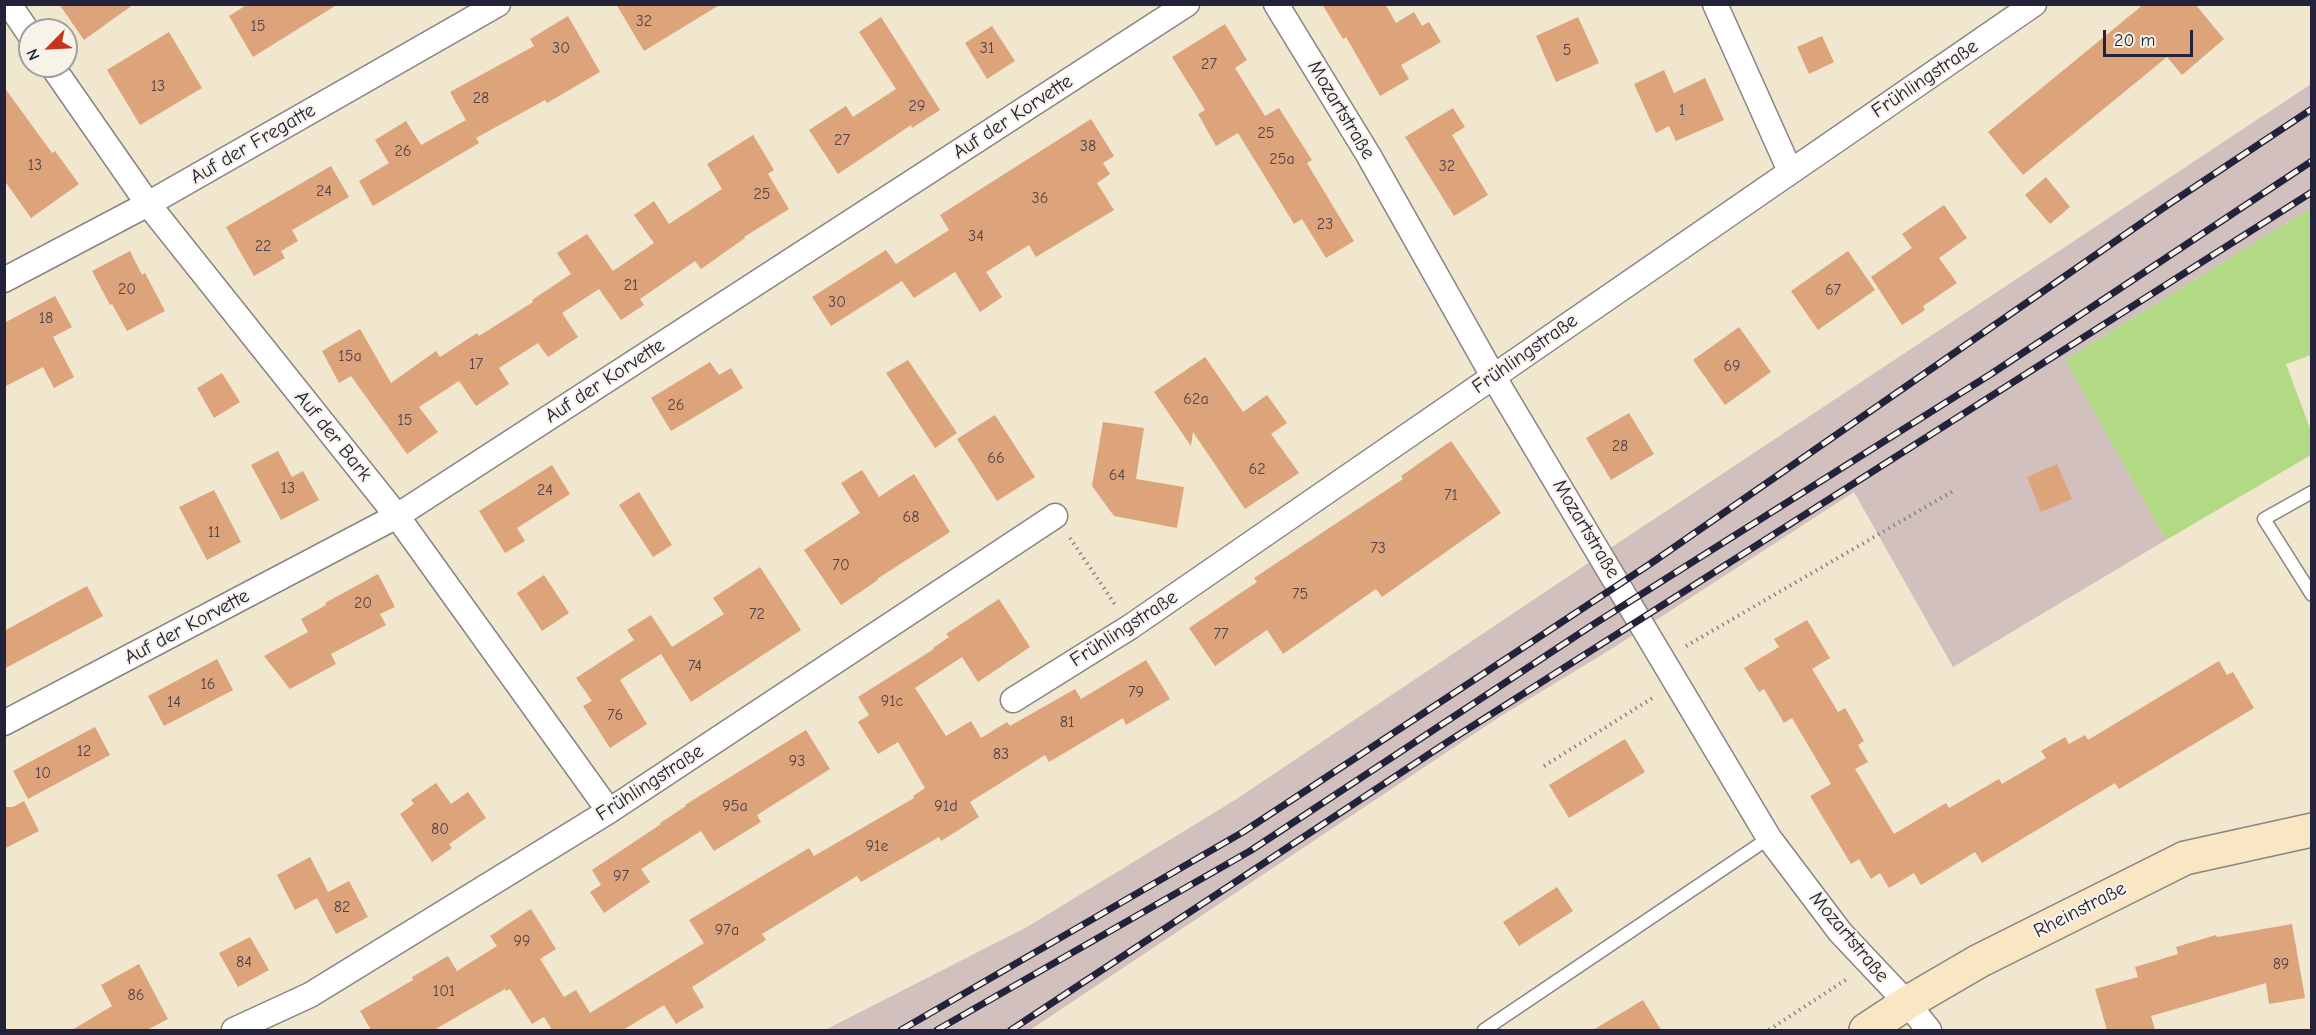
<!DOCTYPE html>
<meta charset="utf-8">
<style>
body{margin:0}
#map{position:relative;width:2316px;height:1035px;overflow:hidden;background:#f0e7ce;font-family:"Comic Neue",sans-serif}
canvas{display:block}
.frame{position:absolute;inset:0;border:6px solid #22223b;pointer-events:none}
.north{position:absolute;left:18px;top:18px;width:60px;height:60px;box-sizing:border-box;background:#f7f3e8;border:2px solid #a29fa3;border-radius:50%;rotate:246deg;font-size:16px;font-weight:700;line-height:24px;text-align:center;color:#22223b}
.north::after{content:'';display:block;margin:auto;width:21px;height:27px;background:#c8321e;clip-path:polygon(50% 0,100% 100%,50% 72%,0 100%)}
.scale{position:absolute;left:2103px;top:30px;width:90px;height:27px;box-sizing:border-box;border:3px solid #22223b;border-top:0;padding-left:8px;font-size:18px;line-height:21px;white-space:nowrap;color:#22223b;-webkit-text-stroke:4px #f7f3e8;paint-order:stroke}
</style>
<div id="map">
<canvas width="2316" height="1035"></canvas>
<div class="frame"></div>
<div class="north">N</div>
<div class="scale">20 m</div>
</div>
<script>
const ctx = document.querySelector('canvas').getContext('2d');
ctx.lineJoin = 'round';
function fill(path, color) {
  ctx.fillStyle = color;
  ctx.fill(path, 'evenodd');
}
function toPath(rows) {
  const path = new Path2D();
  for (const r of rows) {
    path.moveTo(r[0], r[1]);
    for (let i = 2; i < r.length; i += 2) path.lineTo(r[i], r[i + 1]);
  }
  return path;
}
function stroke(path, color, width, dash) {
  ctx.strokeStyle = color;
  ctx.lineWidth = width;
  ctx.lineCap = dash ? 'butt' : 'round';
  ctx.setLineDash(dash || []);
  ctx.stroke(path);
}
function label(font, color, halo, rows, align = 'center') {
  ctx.font = font + ' "Comic Neue",sans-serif';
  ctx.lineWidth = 4.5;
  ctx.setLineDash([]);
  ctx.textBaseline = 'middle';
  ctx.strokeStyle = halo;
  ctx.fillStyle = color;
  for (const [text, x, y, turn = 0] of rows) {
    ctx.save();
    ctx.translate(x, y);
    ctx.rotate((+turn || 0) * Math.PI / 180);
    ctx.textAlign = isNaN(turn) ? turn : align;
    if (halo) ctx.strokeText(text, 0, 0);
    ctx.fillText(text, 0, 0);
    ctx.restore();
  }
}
fill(toPath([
 [2311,84,2311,208,2065,360,2166,540,1953,667,1854,492,1613,648,1501,716,1030,1030,825,1030,1027,927,1235,800,1627,537]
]), '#d1c0bd');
fill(toPath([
 [2311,208,2311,355,2286,364,2311,431,2311,455,2166,540,2065,360]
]), '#b2d983');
fill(toPath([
 [59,4,134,4,84,40],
 [248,4,338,4,253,57,229,16],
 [616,4,721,4,644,51],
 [1322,4,1385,4,1396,23,1414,12,1422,26,1429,22,1441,42,1401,65,1409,79,1380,96,1346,37,1343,39],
 [2144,4,2195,4,2224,39,2182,75,2167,57,2023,175,1988,132],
 [568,16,600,72,547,103,545,100,476,138,450,92,534,46,530,39],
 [881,17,940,110,912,128,911,125,838,174,809,130,846,106,853,117,896,89,859,32],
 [1578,17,1599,63,1556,82,1536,36],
 [1225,24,1247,60,1235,68,1265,116,1279,108,1312,160,1307,163,1354,241,1326,258,1302,219,1294,224,1238,133,1216,146,1198,114,1205,110,1172,57],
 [992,26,1015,61,987,79,965,43],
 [169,32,202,88,140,125,107,70],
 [1822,36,1834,62,1809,74,1797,47],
 [1664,70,1674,93,1705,78,1724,120,1676,141,1669,126,1656,133,1634,84],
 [4,87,52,153,55,151,79,184,31,218,4,180],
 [1453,108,1465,127,1452,135,1488,195,1454,216,1405,137],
 [1091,119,1114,156,1103,163,1110,174,1097,183,1114,210,1036,257,1029,245,986,272,1002,297,980,312,955,272,914,298,902,281,831,326,812,297,886,250,896,264,949,230,940,215],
 [466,120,479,143,373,206,359,181,389,163,375,140,406,121,421,145],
 [753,135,774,170,768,174,789,209,744,237,745,238,701,269,695,261,640,299,644,305,621,320,599,289,562,313,578,337,548,357,538,343,499,368,509,384,476,406,459,381,419,407,438,432,407,454,351,376,339,383,322,351,360,329,391,383,436,351,440,357,477,333,479,336,533,302,532,300,571,274,557,253,587,234,613,271,654,243,634,215,654,201,669,224,722,189,707,164],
 [331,166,349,197,292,230,298,241,281,251,285,258,254,276,226,227],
 [2046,177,2070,207,2050,224,2025,195],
 [1944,205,1967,238,1939,258,1957,283,1923,306,1925,310,1902,325,1871,277,1912,248,1902,234],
 [130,251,142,275,145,273,165,311,127,331,112,304,110,305,92,271],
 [1848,251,1875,290,1818,330,1791,291],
 [55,296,72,327,53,337,74,377,54,388,43,367,4,387,4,323],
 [1739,327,1771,372,1725,405,1693,360],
 [1205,357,1243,412,1267,395,1287,423,1271,434,1299,473,1245,509,1193,432,1191,446,1154,392],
 [908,360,957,433,935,448,886,373],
 [710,362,719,375,731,368,743,388,671,431,651,398],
 [222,373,240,402,214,418,197,388],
 [1629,413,1654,454,1611,480,1586,438],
 [995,415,1035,477,997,501,957,439],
 [1103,422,1144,428,1136,479,1184,487,1177,528,1114,516,1092,486],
 [1451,441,1501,513,1382,597,1376,589,1283,654,1267,630,1215,666,1189,628,1257,582,1254,578,1403,479,1401,476],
 [278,451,292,477,303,471,319,500,281,520,251,465],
 [2057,464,2072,499,2041,512,2027,477],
 [552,465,570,494,517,528,525,541,505,553,479,511],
 [862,470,879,497,914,474,950,532,877,579,878,580,841,605,804,550,860,513,841,483],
 [214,490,241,542,207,560,179,507],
 [639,492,672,545,653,557,619,505],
 [760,567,801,630,691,702,661,654,724,614,713,598],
 [378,574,395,607,380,614,386,625,331,654,336,664,290,689,264,656,308,632,301,619,326,605,325,603],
 [544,575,569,613,542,631,517,593],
 [87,586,103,616,4,669,4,631],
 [999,599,1030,647,978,682,962,657,915,688,946,736,971,721,981,738,1007,722,1010,726,1075,689,1081,699,1146,660,1170,699,1126,725,1123,718,1049,762,1045,755,970,802,979,817,941,841,939,837,861,882,857,876,762,934,766,940,692,987,704,1007,676,1024,664,1005,623,1030,552,1030,544,1017,532,1024,510,989,506,991,505,989,434,1030,371,1030,360,1011,413,980,412,977,448,956,457,971,497,946,490,936,531,909,556,949,540,959,564,997,576,990,590,1013,704,943,689,920,809,848,814,856,914,798,913,796,925,788,898,742,878,754,858,722,869,715,858,697,934,649,933,648,949,637,946,634],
 [651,615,672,647,620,680,647,724,610,748,583,706,592,701,576,678,634,640,627,630],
 [1807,620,1830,658,1812,669,1838,712,1845,708,1864,741,1858,745,1868,762,1855,769,1894,834,1946,803,1949,808,1999,779,2002,784,2046,758,2041,751,2065,737,2069,744,2085,735,2088,740,2219,661,2227,675,2233,672,2254,708,2119,789,2115,783,1982,863,1975,852,1921,885,1914,873,1889,888,1880,873,1871,879,1859,859,1851,864,1810,796,1831,784,1792,718,1784,723,1764,689,1759,692,1744,668,1779,647,1774,639],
 [217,659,233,690,164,726,148,696],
 [95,727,110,755,28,799,13,771],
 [806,730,830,769,757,815,761,822,714,851,701,831,641,869,650,882,604,913,590,892,601,885,592,870,661,824,660,823,686,806,685,805],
 [1625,739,1645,772,1569,818,1549,785],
 [436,783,451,804,468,792,486,818,449,844,452,848,432,862,400,814,414,804,411,800],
 [24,801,39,831,4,849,4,807,13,807],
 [310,857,328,892,295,910,277,875],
 [349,881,368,917,336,934,317,898],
 [1557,887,1573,911,1519,946,1503,922],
 [2292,924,2305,998,2269,1004,2266,983,2151,1016,2155,1030,2107,1030,2095,989,2138,977,2135,967,2178,954,2176,947,2216,935,2217,937],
 [250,937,269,970,238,987,219,953],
 [139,964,168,1019,147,1030,72,1030,112,1006,101,985],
 [1643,1000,1661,1030,1593,1030]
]), '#dda37b');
const service = toPath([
 [2312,492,2264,519,2312,595],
 [1484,1030,1769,838]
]);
const minor = toPath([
 [9,4,30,35],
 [1276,4,1369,156,1493,376,1769,838,1840,932,1907,1003,1929,1030],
 [1715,4,1790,171],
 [52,66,148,204,397,516,609,811],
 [4,280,148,204,498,4],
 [1013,700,1130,627,2034,4],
 [4,723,397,516,1187,4],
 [234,1030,310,995,609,811,1055,516]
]);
const secondary = toPath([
 [1866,1030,1907,1003,1979,961,2185,858,2312,830]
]);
stroke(service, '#898484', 15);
stroke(minor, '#898484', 27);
stroke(secondary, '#898484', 36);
stroke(toPath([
 [1070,538,1116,606],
 [1686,646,1955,490],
 [1544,766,1654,697],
 [1769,1030,1847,979]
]), '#898484', 4, [1.5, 4.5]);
stroke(service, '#fff', 12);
stroke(minor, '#fff', 24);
stroke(secondary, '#f9e7c3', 33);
const rail = toPath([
 [901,1030,1243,832,1650,564,2169,204,2312,109],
 [937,1030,1250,851,1594,624,1991,374,2312,161],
 [1011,1030,1449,741,2312,192]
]);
stroke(rail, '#22223b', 7);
stroke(rail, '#f7f3e8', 4.5, [14]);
label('16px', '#51424b', null, [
 ["32",644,21],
 ["15",258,26],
 ["30",561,48],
 ["31",987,48],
 ["5",1567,50],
 ["27",1209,64],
 ["13",158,86],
 ["28",481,98],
 ["29",917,106],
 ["1",1682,110],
 ["25",1266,133],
 ["27",842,140],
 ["38",1088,146],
 ["26",403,151],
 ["25a",1282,159],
 ["13",35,165],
 ["32",1447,166],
 ["24",324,191],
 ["25",762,194],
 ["36",1040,198],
 ["23",1325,224],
 ["34",976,236],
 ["22",263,246],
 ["21",631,285],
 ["20",127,289],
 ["67",1833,290],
 ["30",837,302],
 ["18",46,318],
 ["15a",350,356],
 ["17",476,364],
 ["69",1732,366],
 ["62a",1196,399],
 ["26",676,405],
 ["15",405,420],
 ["28",1620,446],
 ["66",996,458],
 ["62",1257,469],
 ["64",1117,475],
 ["13",288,488],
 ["24",545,490],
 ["71",1451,495],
 ["68",911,517],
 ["11",214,532],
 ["73",1378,548],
 ["70",841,565],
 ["75",1300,594],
 ["20",363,603],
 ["72",757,614],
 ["77",1221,634],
 ["74",695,666],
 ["16",208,684],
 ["79",1136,692],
 ["91c",892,701],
 ["14",174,702],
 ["76",615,715],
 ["81",1067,722],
 ["12",84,751],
 ["83",1001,754],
 ["93",797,761],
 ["10",43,773],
 ["95a",735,806],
 ["91d",946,806],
 ["80",440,829],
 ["91e",877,846],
 ["97",621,876],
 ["82",342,907],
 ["97a",727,930],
 ["99",522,941],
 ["84",244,962],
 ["89",2281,964],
 ["101",444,991],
 ["86",136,995]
]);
label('20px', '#22223b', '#f7f3e8', [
 ["Frühlingstraße",1925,79,-34],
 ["Mozartstraße",1341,110,59],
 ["Auf der Korvette",1013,117,-33],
 ["Auf der Fregatte",253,144,-30],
 ["Frühlingstraße",1525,354,-35],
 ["Auf der Korvette",605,381,-33],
 ["Auf der Bark",333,436,51],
 ["Mozartstraße",1586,529,59],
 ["Auf der Korvette",187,627,-28],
 ["Frühlingstraße",1124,629,-33],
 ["Frühlingstraße",650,783,-33],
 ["Rheinstraße",2080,910,-27],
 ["Mozartstraße",1849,937,50]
]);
</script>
